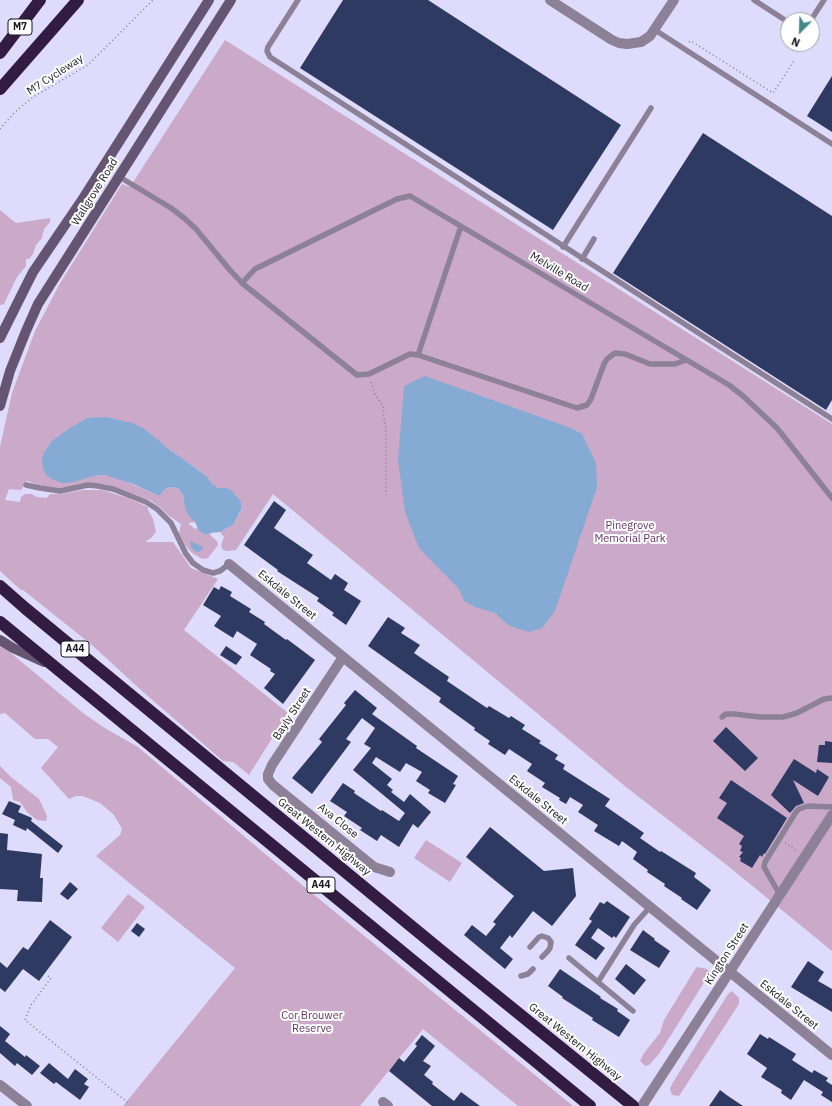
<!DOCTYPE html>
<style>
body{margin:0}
#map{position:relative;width:832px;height:1106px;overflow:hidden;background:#dedbfc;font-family:"IBM Plex Sans",sans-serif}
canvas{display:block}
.north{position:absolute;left:780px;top:12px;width:40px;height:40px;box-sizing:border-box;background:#fff;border:1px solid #a3a2a7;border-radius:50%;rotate:203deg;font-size:11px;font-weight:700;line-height:16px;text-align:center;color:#191723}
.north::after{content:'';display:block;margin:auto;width:14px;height:18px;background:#418986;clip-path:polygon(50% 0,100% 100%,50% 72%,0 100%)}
</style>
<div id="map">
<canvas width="832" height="1106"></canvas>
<div class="north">N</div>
</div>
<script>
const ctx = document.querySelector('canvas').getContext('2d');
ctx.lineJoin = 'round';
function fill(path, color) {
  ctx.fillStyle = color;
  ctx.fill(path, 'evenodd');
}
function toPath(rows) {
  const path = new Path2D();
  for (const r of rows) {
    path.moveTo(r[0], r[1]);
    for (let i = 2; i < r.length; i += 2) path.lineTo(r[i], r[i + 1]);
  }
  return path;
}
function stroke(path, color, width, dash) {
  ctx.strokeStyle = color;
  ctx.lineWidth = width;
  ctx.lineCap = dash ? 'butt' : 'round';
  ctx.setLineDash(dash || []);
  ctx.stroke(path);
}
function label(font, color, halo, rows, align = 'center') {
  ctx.font = font + ' "IBM Plex Sans",sans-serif';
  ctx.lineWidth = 4;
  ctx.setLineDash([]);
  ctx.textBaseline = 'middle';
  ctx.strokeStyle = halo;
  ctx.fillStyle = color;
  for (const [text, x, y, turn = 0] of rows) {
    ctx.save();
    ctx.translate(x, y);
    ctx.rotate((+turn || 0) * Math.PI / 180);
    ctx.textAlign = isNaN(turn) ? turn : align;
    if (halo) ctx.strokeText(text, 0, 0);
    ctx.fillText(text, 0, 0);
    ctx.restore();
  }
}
fill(toPath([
 [225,40,832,424,832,951,728,866,626,787,273,494,236,550,228,551,223,550,221,545,224,537,220,532,233,525,241,511,200,523,195,522,188,523,195,529,197,528,198,526,199,531,202,533,207,535,210,533,211,536,217,541,218,545,208,558,202,559,192,553,185,545,179,533,181,524,168,515,161,508,150,500,105,484,87,483,57,489,45,487,27,481,21,490,9,489,5,500,20,502,21,497,25,494,31,494,37,497,47,498,50,494,61,494,82,490,102,490,128,498,148,507,148,510,153,519,156,532,151,538,145,542,173,542,191,568,218,579,184,630,288,713,249,775,233,762,223,761,142,691,92,645,23,590,21,590,0,571,0,447,12,393,35,331,59,285,122,184,130,187],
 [107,417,135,425,186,461,206,476,185,508,183,495,178,488,171,487,165,489,163,492,157,495,120,479,105,475,93,476],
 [0,210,16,223,50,218,50,222,44,229,42,238,36,245,33,254,29,259,26,259,26,266,17,277,4,304,1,305,0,305],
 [0,644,83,713,103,727,138,747,308,890,573,1106,518,1106,423,1029,360,1106,123,1106,235,968,96,856,120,835,122,829,114,815,100,803,83,796,76,796,69,799,41,768,58,747,48,739,35,739,5,713,0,714],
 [0,766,11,777,39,799,47,816,46,821,37,820,27,812,20,802,13,800,11,787,0,778],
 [426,840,462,863,450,882,414,858],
 [128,894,145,907,118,942,101,928],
 [697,967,707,969,710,973,659,1054,649,1065,645,1066,640,1061,644,1053,660,1033,664,1020,694,971],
 [732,991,739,998,739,1004,679,1096,672,1095,670,1089,672,1084,728,994]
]), '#cba9c8');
fill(toPath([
 [425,376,571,428,582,434,596,463,597,487,555,611,542,628,529,632,516,628,508,625,495,613,475,607,464,601,459,589,419,548,405,512,398,460,404,386],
 [107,417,132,423,143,428,169,449,186,461,206,476,212,484,218,488,227,488,232,491,241,502,241,510,233,525,220,532,210,533,207,535,202,533,199,531,195,522,189,516,185,508,183,495,178,488,171,487,165,489,160,495,157,495,133,484,105,475,93,476,74,482,62,483,52,479,45,474,43,469,42,459,44,453,52,441,70,428,87,418],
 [190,541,201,546,203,548,201,551,196,552,191,547]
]), '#85aad3');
fill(toPath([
 [343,0,428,0,621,125,553,230,300,68],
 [832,76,832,132,807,116],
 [703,133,832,216,832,400,826,410,613,273],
 [274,501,286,510,274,528,313,555,307,563,331,580,335,574,348,583,344,590,361,601,346,625,332,615,334,613,317,601,319,598,277,571,278,570,244,545],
 [221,586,232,592,230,596,251,609,249,612,265,622,264,624,286,640,287,639,315,660,283,704,264,688,275,674,270,671,271,669,250,655,257,644,237,631,233,638,214,626,221,616,203,605,214,587,219,590],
 [388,617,405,628,401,633,420,645,414,653,449,677,447,681,487,708,489,706,509,718,511,716,525,725,522,729,541,741,539,743,558,755,555,759,565,765,563,769,610,799,605,806,644,833,640,838,660,852,661,851,696,873,694,877,711,890,697,910,681,899,682,898,664,886,665,884,647,872,648,870,633,859,637,852,622,841,619,846,594,831,598,825,578,812,583,805,570,797,566,804,559,800,560,798,542,787,545,783,527,771,532,764,509,749,505,755,488,744,490,741,474,730,475,728,439,702,441,698,368,646],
 [226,646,242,657,236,665,220,655],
 [355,690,377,708,372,714,417,746,416,748,458,776,453,784,456,785,445,803,428,793,430,790,416,781,422,772,406,763,400,772,376,757,372,763,392,779,387,785,393,790,391,792,404,802,410,794,431,812,418,828,413,824,399,847,381,835,377,841,360,830,362,828,344,816,347,812,330,801,343,783,355,791,354,793,381,811,382,810,399,821,405,813,353,770,371,748,364,744,375,728,362,718,346,739,351,742,312,794,292,778,322,742,319,739,346,705,344,703],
 [726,727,758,758,745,771,713,741],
 [825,741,832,742,832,763,817,762,819,745,825,745],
 [794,759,816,773,817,769,829,777,818,796,793,780,804,803,796,806,790,813,771,795],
 [731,780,787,818,765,854,764,853,762,857,760,855,752,868,740,861,741,858,739,857,743,852,740,851,742,846,739,844,744,836,717,818,727,803,719,798],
 [9,801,21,806,18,812,32,818,31,821,63,846,58,853,27,828,26,831,13,825,15,820,2,814],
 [490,827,544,871,573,868,576,896,552,926,533,911,512,938,510,935,500,948,513,959,505,969,464,935,472,925,486,936,496,924,493,922,514,896,466,857],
 [0,833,8,834,7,850,42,854,40,878,43,878,42,902,17,901,18,890,0,889],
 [70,882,78,889,68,900,60,894],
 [607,901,630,917,616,938,614,936,612,938,598,928,591,938,605,948,596,960,575,945,592,921,589,919,600,902,604,904],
 [50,920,72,937,39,981,23,969,5,992,0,988,0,962,7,968,23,947,28,950],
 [137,923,145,929,139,937,131,931],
 [643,930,655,939,654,940,670,951,659,968,630,950],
 [808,961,824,972,818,981,832,989,832,1012,791,987],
 [626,964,646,980,634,995,615,979],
 [560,969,601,997,600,998,618,1009,617,1011,630,1020,619,1037,592,1020,593,1018,562,998,563,997,548,986],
 [0,1026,10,1034,5,1041,25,1057,26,1055,40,1066,32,1075,17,1063,15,1066,0,1053],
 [760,1034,768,1039,769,1037,796,1054,792,1060,812,1073,814,1070,828,1078,826,1081,832,1085,832,1102,821,1095,823,1092,804,1080,791,1100,781,1093,782,1090,761,1077,767,1068,747,1054],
 [422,1035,435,1046,423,1061,431,1066,424,1075,433,1082,432,1084,454,1101,461,1092,480,1106,432,1106,389,1071,399,1058,404,1062,417,1046,415,1044],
 [49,1063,68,1079,75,1069,88,1079,84,1084,89,1087,80,1100,56,1082,54,1084,40,1073],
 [720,1090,728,1096,743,1106,709,1106]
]), '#2e3a62');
stroke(toPath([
 [689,42,691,41,773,93,794,61],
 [0,129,15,112,33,97,88,65,153,0],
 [371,382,375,395,383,406,384,419,386,429,386,495],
 [785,843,797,851],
 [48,976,51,978,31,1005,25,1020,127,1102,128,1106]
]), '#7f7c93', 1.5, [1, 3]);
stroke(toPath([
 [298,0,268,47,267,51,270,57,832,419],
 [754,0,788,22],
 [811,20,824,0],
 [655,30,832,144],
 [118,176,171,208,184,218,196,229,229,269,242,283,357,375,369,374,410,354,418,355,577,408,587,405,591,399,604,364,607,359,615,353,625,354,650,364,675,364,686,360],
 [563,247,651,108],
 [582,259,594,239],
 [242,283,255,269,397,199,410,196,729,385,743,396,777,428,832,498],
 [418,355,461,226],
 [26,485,40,488,60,491,88,485,98,486,113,489,146,502,157,509,171,523,186,554,193,563,203,570,213,573,220,571,229,564],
 [722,717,726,714,734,714,760,717,783,717,797,713,824,699,832,698],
 [780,895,764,867,765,862,796,812,799,809,808,806,832,807],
 [530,947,539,937,542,936,548,938,551,942,550,948,548,951,542,957],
 [569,958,633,1011],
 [521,976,528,974,533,969],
 [598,982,634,925,650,907]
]), '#8c8196', 5.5);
stroke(toPath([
 [550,0,612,40,619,43,627,44,641,42,650,36,674,0],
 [229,564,832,1055],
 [343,657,272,765,268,774,268,779,273,785,374,867,390,872],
 [0,1085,27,1106],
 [383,1102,388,1106],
 [642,1106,832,815]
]), '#8c8196', 10);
stroke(toPath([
 [0,338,33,272,84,197,209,0],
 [0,406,10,371,26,331,38,304,231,0],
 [0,640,13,648,44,662]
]), '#655572', 10);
stroke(toPath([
 [0,53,40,0],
 [0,89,78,0],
 [0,586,25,608,439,949,633,1106],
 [0,622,590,1106]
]), '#321c42', 12);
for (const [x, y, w] of [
 [20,27,24],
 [75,649,28],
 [321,885,28]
]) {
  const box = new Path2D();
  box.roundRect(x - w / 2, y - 8, w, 16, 3);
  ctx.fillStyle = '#fff';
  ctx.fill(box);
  stroke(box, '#191723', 1);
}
label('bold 10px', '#191723', null, [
 ["M7",20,27],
 ["A44",75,649],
 ["A44",321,885]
]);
label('11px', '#191723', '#fff', [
 ["M7 Cycleway",55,75,-33],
 ["Wallgrove Road",95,192,-58],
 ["Melville Road",559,272,31],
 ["Eskdale Street",287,595,39],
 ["Bayly Street",292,714,-57],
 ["Eskdale Street",538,800,39],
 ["Ava Close",338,821,39],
 ["Great Western Highway",324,837,39],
 ["Kington Street",727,954,-57],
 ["Eskdale Street",789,1005,39],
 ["Great Western Highway",575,1042,39]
]);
label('11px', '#683466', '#fff', [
 ["Pinegrove",630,526],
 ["Memorial Park",630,539],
 ["Cor Brouwer",312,1016],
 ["Reserve",312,1029]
]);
</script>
